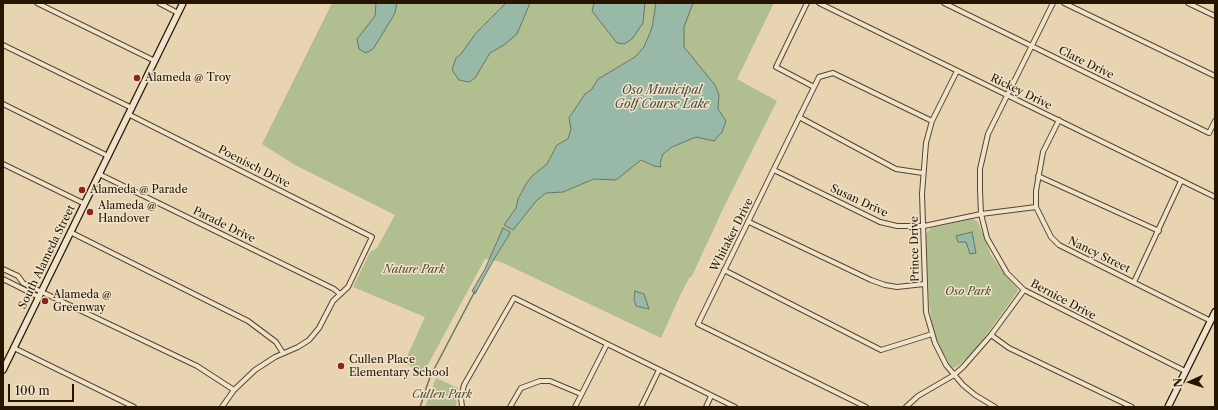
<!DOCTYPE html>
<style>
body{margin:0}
#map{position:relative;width:1218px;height:410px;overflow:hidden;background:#e8d4b1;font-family:"Libre Caslon Text",serif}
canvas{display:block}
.frame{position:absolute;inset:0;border:4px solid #251501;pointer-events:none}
.north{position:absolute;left:1170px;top:362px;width:40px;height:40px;-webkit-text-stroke:3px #f0e3cc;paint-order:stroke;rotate:267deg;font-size:11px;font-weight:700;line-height:16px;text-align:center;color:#251501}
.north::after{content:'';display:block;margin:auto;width:14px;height:18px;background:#251501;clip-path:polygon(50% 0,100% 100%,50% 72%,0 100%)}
.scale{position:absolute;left:8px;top:384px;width:66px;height:18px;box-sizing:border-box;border:2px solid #251501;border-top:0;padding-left:5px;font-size:12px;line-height:14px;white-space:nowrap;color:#251501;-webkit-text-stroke:3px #f0e3cc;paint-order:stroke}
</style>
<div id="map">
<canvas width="1218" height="410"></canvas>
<div class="frame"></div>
<div class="north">N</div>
<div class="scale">100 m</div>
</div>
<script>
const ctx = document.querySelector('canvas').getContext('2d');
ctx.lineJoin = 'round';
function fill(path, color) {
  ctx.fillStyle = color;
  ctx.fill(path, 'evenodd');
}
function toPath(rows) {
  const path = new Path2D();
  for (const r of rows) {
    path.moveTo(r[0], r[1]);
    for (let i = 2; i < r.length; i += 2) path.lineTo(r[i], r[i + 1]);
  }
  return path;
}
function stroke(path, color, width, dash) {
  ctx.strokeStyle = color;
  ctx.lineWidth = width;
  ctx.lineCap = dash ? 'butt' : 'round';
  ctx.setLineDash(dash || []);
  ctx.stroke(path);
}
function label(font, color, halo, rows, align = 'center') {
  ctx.font = font + ' "Libre Caslon Text",serif';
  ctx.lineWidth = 3;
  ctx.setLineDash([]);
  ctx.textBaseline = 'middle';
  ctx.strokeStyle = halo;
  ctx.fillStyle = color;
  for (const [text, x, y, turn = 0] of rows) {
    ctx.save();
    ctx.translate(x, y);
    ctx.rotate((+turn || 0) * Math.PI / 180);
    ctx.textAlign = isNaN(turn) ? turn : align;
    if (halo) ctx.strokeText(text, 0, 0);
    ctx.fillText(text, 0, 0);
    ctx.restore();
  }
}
fill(toPath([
 [332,3,774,3,737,79,777,101,723,209,692,276,689,278,679,298,661,338,501,262,485,259,424,372,404,363,425,317,353,287,370,252,377,248,395,215,295,165,262,144],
 [973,219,978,222,991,255,1006,276,1017,288,1018,291,977,348,958,366,953,368,950,365,940,348,933,330,929,304,926,234,931,228],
 [436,378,458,388,456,407,425,407]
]), '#b1be8f');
const water = toPath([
 [376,3,397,3,395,13,380,38,373,49,366,53,359,49,357,39,375,16,376,3],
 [506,3,530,3,517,34,504,45,490,53,475,78,469,82,459,80,452,70,456,58,461,54,476,33,506,3],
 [594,3,645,3,643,23,632,39,624,44,617,43,592,11,594,3],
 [656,3,693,3,684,27,684,47,715,85,719,95,718,109,726,121,722,132,714,141,696,137,672,147,663,154,660,163,661,167,654,166,641,160,616,180,594,179,563,192,546,193,537,200,513,230,504,225,516,208,518,199,526,184,532,176,547,164,557,145,568,139,571,129,569,118,585,94,592,89,598,79,635,57,644,47,652,28,656,3],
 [503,228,510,232,509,235,494,259,475,294,472,291,485,269,503,228],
 [972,232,976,253,970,254,966,242,958,242,956,236,972,232],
 [635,291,644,294,649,309,636,306,634,299,635,291]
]);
fill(water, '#98b8a8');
stroke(water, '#6a7765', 1);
stroke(toPath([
 [420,407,430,377,475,291]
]), '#6a7765', 1.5);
const street = toPath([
 [37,3,155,61],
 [159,3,178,13],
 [807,3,776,67,814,87],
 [819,3,1215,197],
 [944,3,1209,133,1215,121],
 [1053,3,988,134,980,169,980,190,981,214,987,238,1007,273,1024,290,1185,371],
 [1064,3,1215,76],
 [1188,3,1215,16],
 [3,45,132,108],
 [957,71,932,121,926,143,922,194,926,312,935,343,946,365,963,385,975,395,995,407],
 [3,104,108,156],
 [128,114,372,237,348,287,333,301,319,328,309,340,298,347,275,357,255,370,234,390,222,407],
 [799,117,896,169,923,173],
 [1059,120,1043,152,1036,191,1036,207,1051,237,1059,245,1211,321],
 [3,164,85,204],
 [774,170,880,222,897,226,924,226,981,214,1036,207],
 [99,174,334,289,340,294],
 [1038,176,1159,231],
 [749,222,871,280,885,285,897,287,924,284],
 [70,232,248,321,276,342,283,353],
 [3,269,18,276,23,283,197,366,234,390],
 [724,270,881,350,932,334],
 [3,279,39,297],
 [1134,282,1181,181],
 [991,335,1009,348,1132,407],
 [14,348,134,407],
 [462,407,461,398,464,385,514,298,735,407],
 [510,407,521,388,540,381,550,381,581,394],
 [575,407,607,344],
 [641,407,659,370],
 [706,407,711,396],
 [866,407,698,324,819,77,833,73,932,121],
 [906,407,918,396,954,375,963,367,991,335,1024,290]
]);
const secondary = toPath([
 [3,370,183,3],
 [1168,407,1215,312]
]);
stroke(street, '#56452d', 6);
stroke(secondary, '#251501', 8);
stroke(street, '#f0e3cc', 4);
stroke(secondary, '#f0e3cc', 5.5);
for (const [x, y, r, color] of [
 [137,78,4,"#8f2418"],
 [82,190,4,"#8f2418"],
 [90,212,4,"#8f2418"],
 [45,301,4,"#8f2418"],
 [341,366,4,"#8f2418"]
]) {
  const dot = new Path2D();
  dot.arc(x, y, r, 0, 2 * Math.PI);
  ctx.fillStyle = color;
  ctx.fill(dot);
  stroke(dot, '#f0e3cc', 1.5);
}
label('11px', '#251501', '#f0e3cc', [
 ["Clare Drive",1086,63,26],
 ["Rickey Drive",1021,92,26],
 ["Poenisch Drive",254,167,27],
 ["Susan Drive",859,201,25],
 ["Parade Drive",224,225,26],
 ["Whitaker Drive",732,235,-63],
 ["Prince Drive",915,249,-91],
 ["Nancy Street",1099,255,26],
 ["South Alameda Street",47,257,-64],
 ["Bernice Drive",1063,300,28]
]);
label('11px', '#251501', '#f0e3cc', [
 ["Alameda @ Troy",145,78],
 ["Alameda @ Parade",90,190],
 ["Alameda @",98,206],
 ["Handover",98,219],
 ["Alameda @",53,295],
 ["Greenway",53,308],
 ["Cullen Place",349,360],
 ["Elementary School",349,373]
], 'left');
label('italic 11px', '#4f482c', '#f0e3cc', [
 ["Nature Park",414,270],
 ["Oso Park",968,292],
 ["Cullen Park",442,395]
]);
label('italic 12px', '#4d4e3b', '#f0e3cc', [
 ["Oso Municipal",662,91],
 ["Golf Course Lake",662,105]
]);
</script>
